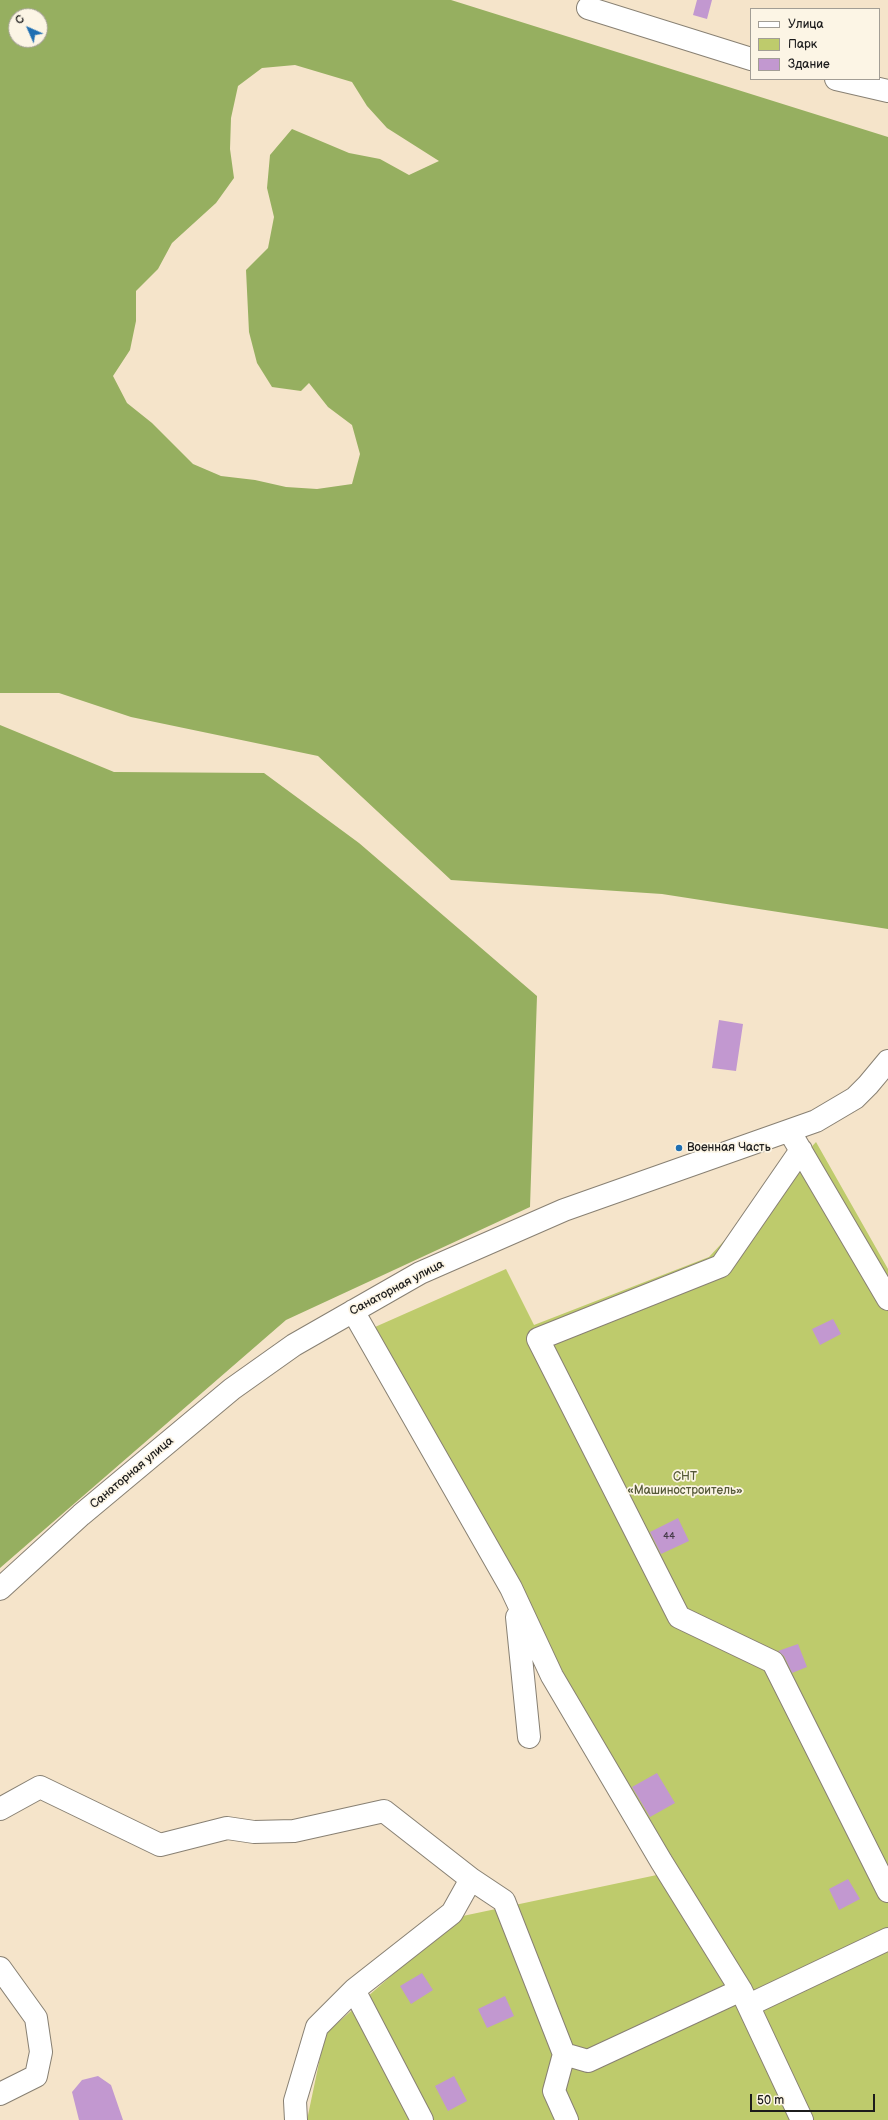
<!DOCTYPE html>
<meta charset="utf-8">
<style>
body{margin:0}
#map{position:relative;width:888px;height:2120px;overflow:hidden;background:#f5e4ca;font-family:"Balsamiq Sans",sans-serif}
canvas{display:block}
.legend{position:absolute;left:750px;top:8px;width:130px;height:72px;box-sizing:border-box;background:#fcf5e5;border:1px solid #a29e95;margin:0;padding:5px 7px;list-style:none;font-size:12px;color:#1c1c1c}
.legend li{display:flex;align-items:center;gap:8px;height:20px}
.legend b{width:20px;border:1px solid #a29e95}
.north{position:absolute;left:8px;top:8px;width:40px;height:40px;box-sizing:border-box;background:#fcf5e5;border:1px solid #a29e95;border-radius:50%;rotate:315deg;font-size:11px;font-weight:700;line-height:16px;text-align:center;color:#1c1c1c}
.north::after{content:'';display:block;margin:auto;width:14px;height:18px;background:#1f6fb2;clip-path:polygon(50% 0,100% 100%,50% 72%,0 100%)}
.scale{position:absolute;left:750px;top:2094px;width:125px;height:18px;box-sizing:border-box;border:2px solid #1c1c1c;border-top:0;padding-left:5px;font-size:12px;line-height:14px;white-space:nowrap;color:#1c1c1c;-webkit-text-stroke:3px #fcf5e5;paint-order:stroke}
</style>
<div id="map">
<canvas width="888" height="2120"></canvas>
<ul class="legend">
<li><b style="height:5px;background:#fff"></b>Улица</li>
<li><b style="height:11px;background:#becb6c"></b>Парк</li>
<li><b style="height:11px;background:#c298d0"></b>Здание</li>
</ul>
<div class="north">С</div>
<div class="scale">50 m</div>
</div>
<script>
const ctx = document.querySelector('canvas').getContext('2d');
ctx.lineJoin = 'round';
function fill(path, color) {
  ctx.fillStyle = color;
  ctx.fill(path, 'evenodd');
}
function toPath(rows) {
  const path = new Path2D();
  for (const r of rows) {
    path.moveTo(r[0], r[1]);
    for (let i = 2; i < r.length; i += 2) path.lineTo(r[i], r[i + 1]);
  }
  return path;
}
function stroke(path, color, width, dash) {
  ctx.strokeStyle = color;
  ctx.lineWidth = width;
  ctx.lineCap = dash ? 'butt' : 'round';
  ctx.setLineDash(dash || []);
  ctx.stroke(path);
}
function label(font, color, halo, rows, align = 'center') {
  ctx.font = font + ' "Balsamiq Sans",sans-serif';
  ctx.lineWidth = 3.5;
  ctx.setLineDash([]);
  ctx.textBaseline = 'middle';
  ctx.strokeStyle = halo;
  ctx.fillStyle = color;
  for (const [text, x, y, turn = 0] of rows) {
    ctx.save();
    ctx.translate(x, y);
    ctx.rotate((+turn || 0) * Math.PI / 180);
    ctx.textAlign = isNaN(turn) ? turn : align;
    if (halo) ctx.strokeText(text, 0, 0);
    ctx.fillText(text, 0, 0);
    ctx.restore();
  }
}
fill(toPath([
 [816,1142,888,1269,888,2120,307,2120,325,2034,458,1917,671,1872,366,1331,506,1269,534,1325,709,1257]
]), '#becb6c');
fill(toPath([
 [0,0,451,0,888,137,888,929,662,894,451,880,318,756,131,717,59,693,0,693],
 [16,16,40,16,40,40,16,40],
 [295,65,352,82,367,106,387,128,439,161,409,175,380,159,349,153,292,129,270,155,267,188,274,217,268,248,246,270,249,332,257,363,272,387,301,391,309,383,328,407,352,425,360,454,352,484,317,489,286,487,255,480,221,476,193,464,152,423,127,403,113,376,130,350,136,321,136,291,158,269,172,243,216,203,234,178,230,149,231,118,238,86,262,68],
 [0,725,114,772,264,773,359,843,537,996,530,1207,286,1320,0,1568]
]), '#96af60');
fill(toPath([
 [697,0,712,0,707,19,693,15],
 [719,1020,743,1024,736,1071,712,1068],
 [833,1319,841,1334,820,1345,812,1329],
 [678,1518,689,1541,661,1554,650,1532],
 [798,1644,807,1667,792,1673,784,1656,778,1651],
 [657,1773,675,1803,650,1817,632,1787],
 [848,1879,860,1899,839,1910,829,1889],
 [422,1973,433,1990,411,2004,400,1986],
 [505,1996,514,2016,487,2028,478,2009],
 [98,2076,111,2085,123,2120,79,2120,72,2092,82,2080],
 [454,2076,467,2101,448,2111,435,2086]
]), '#c298d0');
const minor = toPath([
 [588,8,751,59],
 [836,79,888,91],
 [794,1139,888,1299],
 [801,1150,721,1266,538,1339,679,1617,773,1662,888,1891],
 [353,1311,511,1588,552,1676,661,1861,741,1990,802,2120],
 [0,1589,81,1515,232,1389,294,1345,420,1273,564,1210,816,1121,855,1098,868,1085,888,1061],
 [517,1617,529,1737],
 [0,1809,40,1787,160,1845,227,1828,254,1832,294,1831,384,1811,471,1879,504,1901,564,2054,588,2061,741,1990],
 [0,1968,36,2018,41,2052,36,2076,0,2094],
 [749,2005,888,1939],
 [564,2054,554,2091,567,2120],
 [296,2120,295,2101,317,2027,354,1990],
 [422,2120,354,1990,452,1913,471,1879]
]);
stroke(minor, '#888073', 24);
stroke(minor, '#fff', 22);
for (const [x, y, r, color] of [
 [679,1148,4,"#1f6fb2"]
]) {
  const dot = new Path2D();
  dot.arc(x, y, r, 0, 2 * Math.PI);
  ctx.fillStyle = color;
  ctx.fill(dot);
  stroke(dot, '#fcf5e5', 1.5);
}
label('10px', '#463b49', null, [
 ["44",669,1536]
]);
label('12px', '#1c1c1c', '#fcf5e5', [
 ["Военная Часть",687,1148]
], 'left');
label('12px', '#1c1c1c', '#fcf5e5', [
 ["Санаторная улица",397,1288,-28],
 ["Санаторная улица",132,1473,-40]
]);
label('12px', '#555938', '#fcf5e5', [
 ["СНТ",685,1477],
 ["«Машиностроитель»",685,1491]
]);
</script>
